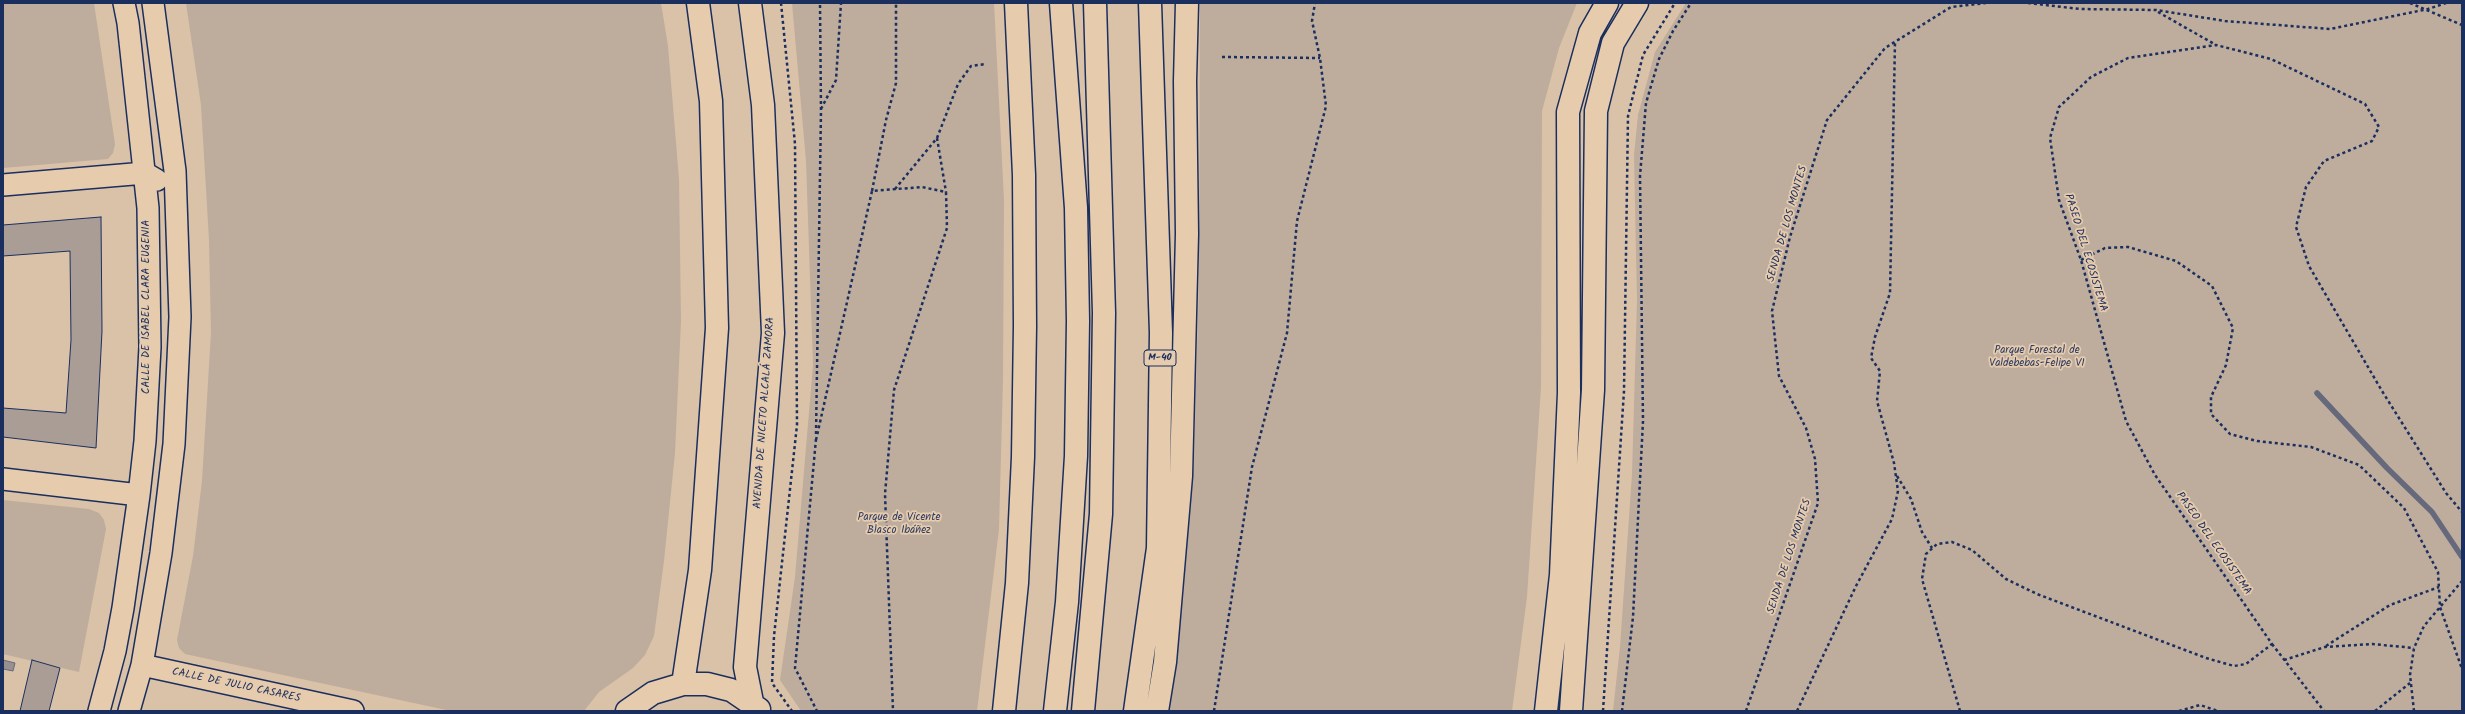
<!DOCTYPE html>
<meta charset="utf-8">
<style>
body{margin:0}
#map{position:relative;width:2465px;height:714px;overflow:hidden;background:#dac2a8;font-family:Kalam,sans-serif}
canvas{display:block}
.frame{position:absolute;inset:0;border:4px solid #1b2f5e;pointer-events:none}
</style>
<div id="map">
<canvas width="2465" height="714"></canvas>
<div class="frame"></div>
</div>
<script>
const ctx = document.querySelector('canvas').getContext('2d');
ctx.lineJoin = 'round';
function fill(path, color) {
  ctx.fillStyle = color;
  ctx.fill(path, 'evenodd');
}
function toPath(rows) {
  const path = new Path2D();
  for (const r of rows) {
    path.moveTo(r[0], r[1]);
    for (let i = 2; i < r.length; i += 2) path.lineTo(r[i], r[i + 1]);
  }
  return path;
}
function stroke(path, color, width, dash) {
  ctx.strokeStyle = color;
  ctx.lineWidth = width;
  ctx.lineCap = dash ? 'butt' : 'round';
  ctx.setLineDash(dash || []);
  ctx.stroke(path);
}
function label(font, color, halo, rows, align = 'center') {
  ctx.font = font + ' Kalam,sans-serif';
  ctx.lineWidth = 3.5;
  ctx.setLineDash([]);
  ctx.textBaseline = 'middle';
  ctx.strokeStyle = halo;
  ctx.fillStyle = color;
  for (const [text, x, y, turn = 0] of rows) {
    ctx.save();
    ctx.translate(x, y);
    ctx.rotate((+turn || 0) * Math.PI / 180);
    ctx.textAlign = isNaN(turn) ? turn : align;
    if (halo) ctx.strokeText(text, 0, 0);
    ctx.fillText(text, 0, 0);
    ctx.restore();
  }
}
fill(toPath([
 [3,3,94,3,115,144,113,153,108,159,3,168],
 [186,3,661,3,668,46,679,179,681,321,675,453,664,561,654,636,645,655,633,668,599,692,584,711,451,711,185,654,179,648,177,640,193,556,202,481,211,333,209,240,201,105],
 [792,3,994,3,1004,200,1003,380,999,529,977,711,801,711,780,680,795,577,813,365,806,161],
 [1200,3,1577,3,1559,48,1542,111,1541,387,1527,597,1512,711,1169,711,1180,615,1194,458,1199,280],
 [1686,3,2462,3,2462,711,1613,711,1620,647,1632,474,1637,301,1634,155,1638,115,1655,52],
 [3,500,89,509,99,513,104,520,106,529,79,672,3,654]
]), '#beac9d');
const water = toPath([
 [3,660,15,663,13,671,3,669,3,660]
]);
fill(water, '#988f8f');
stroke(water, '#66697b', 1);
stroke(toPath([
 [2317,393,2387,468,2432,512,2462,557]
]), '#66697b', 5.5);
const building = toPath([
 [101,217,102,331,96,448,3,437,3,408,66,413,71,340,70,251,3,256,3,225,101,217],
 [32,660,60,668,49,711,20,711,32,660]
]);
fill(building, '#aa9d95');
stroke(building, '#1b2f5e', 1);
const street = toPath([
 [3,185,145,173,157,180],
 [3,479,139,495],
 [142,665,353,711],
 [99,711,115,651,123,608,139,495,145,441,150,347,148,208,128,23,124,3],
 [129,711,142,665,161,553,174,444,180,317,175,171,153,3]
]);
const secondary = toPath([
 [750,3,763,105,773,333,745,667,752,702],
 [683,684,700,570,717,328,711,101,698,3],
 [627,711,653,693,683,684,707,684,731,690,759,709],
 [1546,711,1561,575,1569,393,1568,112,1590,33,1607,3],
 [1571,711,1593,390,1596,111,1613,43,1637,3]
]);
const highway = toPath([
 [1004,711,1017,583,1023,457,1025,326,1024,175,1016,3],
 [1055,711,1067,602,1076,456,1078,321,1076,208,1061,3],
 [1083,711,1101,514,1104,313,1095,3],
 [1135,711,1158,548,1161,333,1150,3],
 [1157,711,1165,662,1181,476,1187,234,1185,81,1187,3]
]);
stroke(street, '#1b2f5e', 24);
stroke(secondary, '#1b2f5e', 25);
stroke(highway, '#1b2f5e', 25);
stroke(toPath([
 [781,3,795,144,797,425,774,636,772,683,792,711],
 [2028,3,2080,9,2156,10,2225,21,2330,29,2428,9,2446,3],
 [2410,3,2462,25],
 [2158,12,2216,45],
 [1222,57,1320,58],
 [821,109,836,80,841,3],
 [937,138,946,192],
 [895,189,937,138,958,84,971,66,986,64],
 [872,191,886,120,896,83,896,3],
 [2081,260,2105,248,2128,247,2176,261,2212,286,2233,328,2226,365,2211,397,2211,414,2230,434,2257,441,2311,447,2359,465,2404,508,2438,572,2440,607,2462,669],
 [816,434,821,110,820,3],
 [816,439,795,668,817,711],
 [816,440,872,191,922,187,946,192,947,228,894,390,885,494,893,711],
 [1897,476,1911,499,1922,532,1932,548],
 [2272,644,2324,711],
 [2326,646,2390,605,2439,587],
 [2284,660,2325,647,2372,644,2414,648],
 [1214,711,1252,467,1287,333,1297,221,1326,106,1320,58,1312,21,1315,3],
 [1603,711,1624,391,1628,116,1643,55,1675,3],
 [1622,711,1633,617,1643,421,1640,176,1646,103,1659,59,1673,31,1691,3],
 [1746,711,1818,503,1815,459,1806,428,1779,376,1772,311,1790,237,1827,120,1885,48,1951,7,1986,3],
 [1797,711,1856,586,1892,519,1898,491,1894,463,1877,401,1880,371,1871,358,1875,337,1890,293,1895,42],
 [1960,711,1922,579,1926,554,1937,544,1952,542,1972,550,2006,579,2037,594,2206,658,2234,666,2246,664,2272,644,2155,475,2126,421,2081,260,2059,200,2050,138,2059,107,2091,77,2128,58,2216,45,2271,59,2365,104,2379,127,2372,141,2324,161,2306,187,2296,227,2309,266,2382,391,2446,493,2462,512],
 [2179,711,2200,705,2218,711],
 [2375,711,2410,683],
 [2414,711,2410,675,2414,648,2424,626,2462,581]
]), '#1b2f5e', 2.5, [3, 3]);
stroke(street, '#e6cbad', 21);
stroke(secondary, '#e6cbad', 22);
stroke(highway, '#e6cbad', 22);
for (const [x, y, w] of [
 [1160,358,32]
]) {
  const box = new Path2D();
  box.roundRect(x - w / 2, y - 8, w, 16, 3);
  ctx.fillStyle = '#e6cbad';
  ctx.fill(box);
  stroke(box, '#1b2f5e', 1);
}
label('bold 10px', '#1b2f5e', null, [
 ["M-40",1160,358]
]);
label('11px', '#1b2f5e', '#e6cbad', [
 ["SENDA DE LOS MONTES",1788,224,-74],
 ["PASEO DEL ECOSISTEMA",2085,253,73],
 ["CALLE DE ISABEL CLARA EUGENIA",147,307,-90],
 ["AVENIDA DE NICETO ALCALÁ ZAMORA",765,413,-86],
 ["PASEO DEL ECOSISTEMA",2213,544,55],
 ["SENDA DE LOS MONTES",1790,557,-72],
 ["CALLE DE JULIO CASARES",236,686,12]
]);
label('11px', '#2b3c64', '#e6cbad', [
 ["Parque Forestal de",2037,351],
 ["Valdebebas-Felipe VI",2037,364],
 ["Parque de Vicente",899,518],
 ["Blasco Ibáñez",899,531]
]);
</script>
